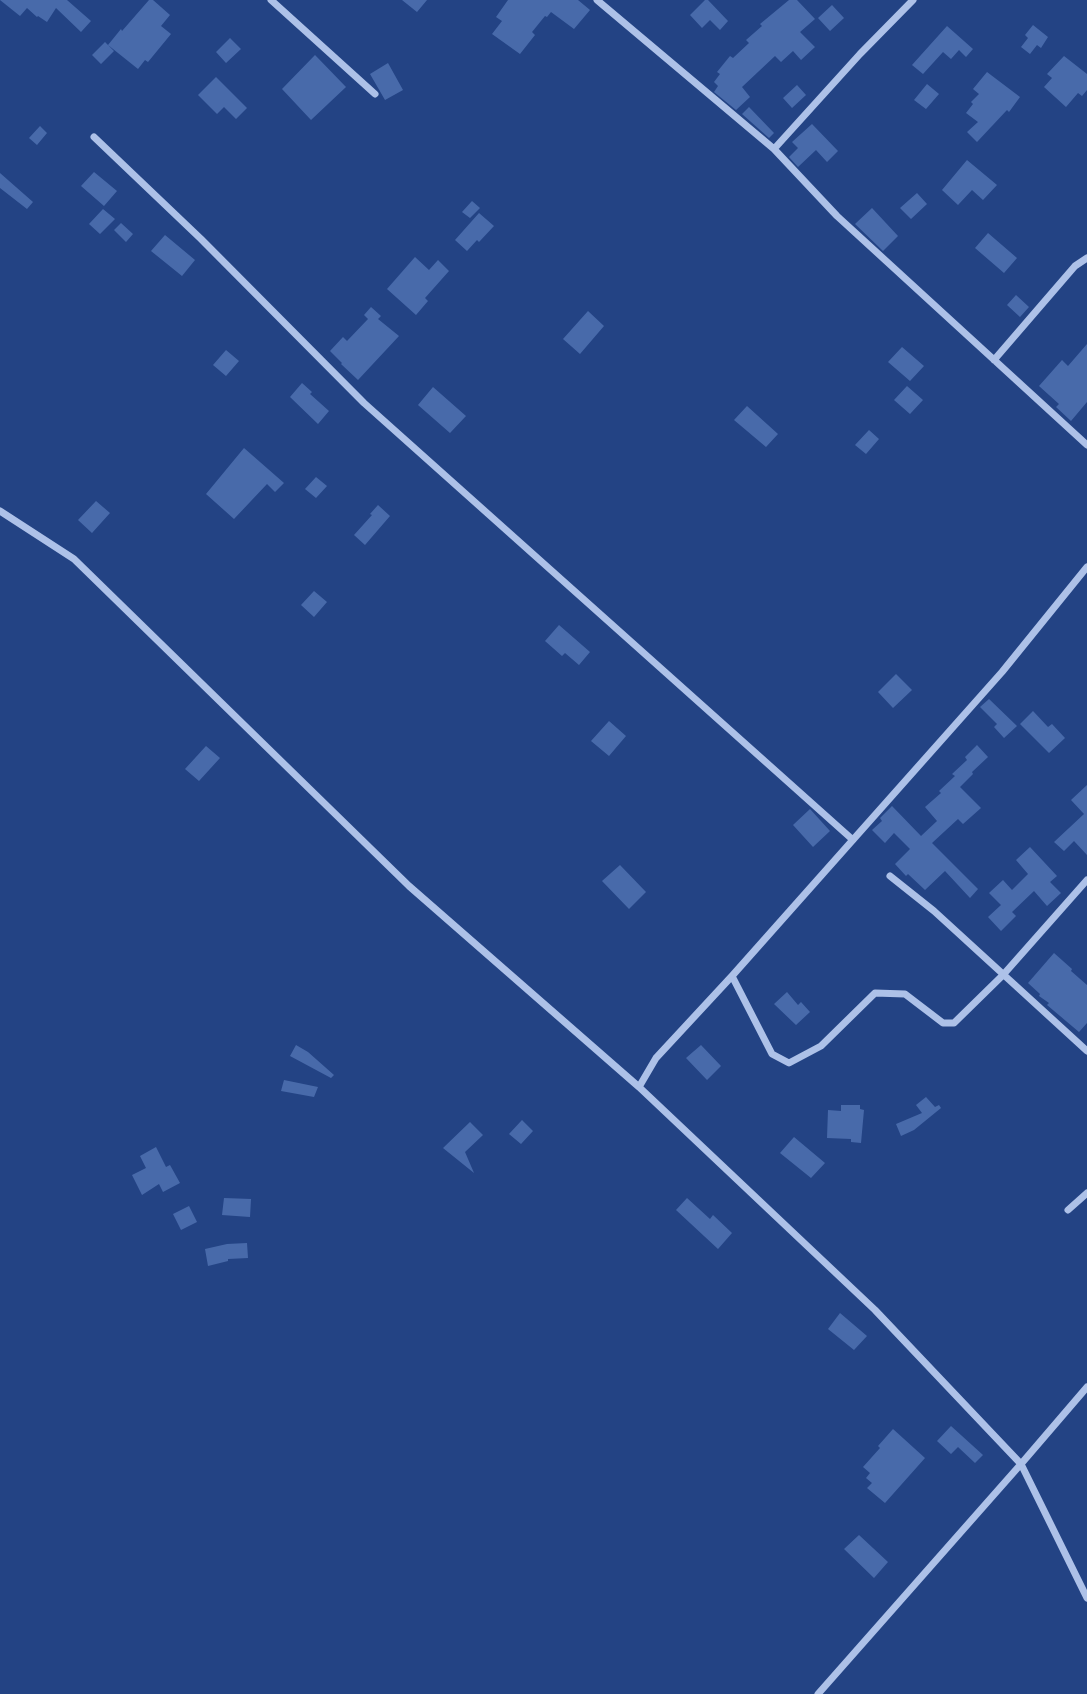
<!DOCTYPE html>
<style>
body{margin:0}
canvas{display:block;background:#234384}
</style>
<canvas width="1087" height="1694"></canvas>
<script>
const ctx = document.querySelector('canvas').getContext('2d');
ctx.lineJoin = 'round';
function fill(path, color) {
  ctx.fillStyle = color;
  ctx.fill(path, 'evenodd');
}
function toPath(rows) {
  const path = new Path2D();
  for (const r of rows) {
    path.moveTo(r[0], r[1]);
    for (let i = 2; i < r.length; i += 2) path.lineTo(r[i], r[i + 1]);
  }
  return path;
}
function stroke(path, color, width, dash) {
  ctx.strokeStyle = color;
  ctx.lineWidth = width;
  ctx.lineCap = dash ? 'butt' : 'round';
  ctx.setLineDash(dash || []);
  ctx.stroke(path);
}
fill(toPath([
 [0,0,67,0,91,21,81,32,56,8,47,22,38,16,37,17,27,8,20,16],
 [149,0,153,0,170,15,161,26,171,34,148,62,145,60,138,69,108,45,121,29,122,31],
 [402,0,427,0,417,12],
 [508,0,578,0,590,10,574,29,551,12,547,17,545,16,532,32,535,35,520,54,492,34,502,21,496,17],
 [705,0,708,0,728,21,720,30,710,20,702,28,690,15],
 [789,0,797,0,815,19,800,32,815,47,801,60,793,51,781,62,775,56,742,87,750,97,736,110,714,92,718,86,714,82,720,74,717,72,730,56,733,58,749,43,746,40,762,26,760,24],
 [832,5,844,18,830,31,818,18],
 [1033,25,1048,37,1041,48,1037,45,1030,54,1021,47,1028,38,1025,35],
 [947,26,973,49,966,57,959,50,951,59,943,52,923,74,912,65],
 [230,38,241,49,226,63,216,52],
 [105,42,114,51,101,64,92,55],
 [315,55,346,87,311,120,282,89],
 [1064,56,1087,74,1087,90,1082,96,1078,93,1066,107,1044,87,1052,78,1047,74],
 [388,63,403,90,385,100,370,74],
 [987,72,1020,97,1009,112,1007,110,977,142,967,132,978,122,966,113,973,104,971,102,979,94,973,89],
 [216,77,247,108,236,119,224,107,217,114,198,95],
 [927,84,939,94,926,109,914,100],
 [797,85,806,95,792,108,783,98],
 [749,107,774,133,769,138,742,114],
 [812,124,838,151,827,162,816,150,798,167,789,157,798,148,792,142],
 [40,126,47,133,37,145,29,138],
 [967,160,997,185,983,200,972,190,958,205,942,190],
 [94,172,117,191,104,206,81,186],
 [0,173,33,202,27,209,0,188],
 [917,193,927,204,911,219,900,208],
 [472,201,480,208,470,218,462,212],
 [872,208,898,236,883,251,855,224],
 [103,209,115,219,100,234,89,224],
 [479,213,494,226,479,242,477,240,467,251,455,240],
 [121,223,133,234,126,242,114,230],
 [988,233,1017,258,1004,273,975,248],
 [165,235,195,260,182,276,151,251],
 [415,257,429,270,438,260,449,271,425,298,428,301,416,315,387,289],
 [1016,295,1029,307,1020,317,1007,305],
 [371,307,381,316,378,319,399,336,358,380,341,364,342,363,330,351,343,337,347,341,368,319,364,315],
 [588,311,604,326,580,354,563,339],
 [1087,344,1087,402,1071,421,1056,407,1059,404,1039,386,1062,360,1068,366],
 [902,347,924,366,910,381,888,362],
 [226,350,239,361,226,376,213,365],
 [302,383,312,392,310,394,329,411,318,424,290,397],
 [907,386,923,400,910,414,894,400],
 [433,387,466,416,450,433,418,405],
 [747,406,778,434,766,447,734,420],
 [869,430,879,439,866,454,855,445],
 [244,448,284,483,275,492,267,484,234,519,206,494],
 [316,477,327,486,316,498,305,489],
 [96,501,110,513,92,533,78,520],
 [378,505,390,516,365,545,354,535,372,515,370,514],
 [314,591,327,602,314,617,301,605],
 [559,625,590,652,579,665,565,653,562,656,545,641],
 [896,674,912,690,893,708,878,692],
 [989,699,1017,726,1004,738,994,727,997,724,980,707],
 [1033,711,1048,727,1052,724,1065,738,1049,753,1020,724],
 [609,721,626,736,609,756,591,741],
 [977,745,988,757,972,772,973,774,960,787,981,808,963,824,958,819,932,843,978,889,970,898,945,871,925,890,908,874,906,876,895,864,910,849,894,833,885,843,872,830,882,821,880,818,892,806,921,836,937,821,925,807,941,793,939,791,955,776,952,774,967,760,965,757],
 [206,746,220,758,199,781,185,769],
 [1087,785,1087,855,1074,841,1064,851,1054,842,1084,814,1071,800],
 [810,809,830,831,813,847,793,825],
 [1030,847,1057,876,1050,882,1061,893,1047,906,1034,891,1012,912,1016,916,1001,931,988,917,1001,905,989,893,1003,880,1012,890,1028,874,1016,860],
 [620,865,646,892,629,909,602,881],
 [1054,953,1072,969,1071,971,1087,985,1087,1023,1079,1032,1047,1005,1049,1003,1039,996,1040,994,1028,983],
 [787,992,798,1005,801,1002,810,1012,796,1025,774,1004],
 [296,1045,308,1052,334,1075,331,1078,290,1056],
 [701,1045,721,1066,707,1080,686,1058],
 [284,1080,318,1087,314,1097,281,1091],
 [926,1097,935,1107,939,1105,941,1108,914,1130,901,1136,896,1124,922,1113,916,1105],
 [841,1105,860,1105,860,1109,864,1110,861,1143,851,1142,851,1139,827,1138,828,1110,841,1111],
 [522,1120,533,1131,521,1144,509,1134],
 [470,1122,483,1135,465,1152,474,1173,443,1148],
 [794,1137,825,1163,811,1178,780,1153],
 [156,1147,166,1167,170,1165,180,1183,163,1192,159,1184,142,1195,132,1175,146,1168,140,1156],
 [224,1198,251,1199,250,1217,222,1215],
 [687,1198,710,1219,713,1215,732,1233,718,1249,676,1210],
 [189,1206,197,1222,181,1230,173,1214],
 [247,1243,248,1258,228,1259,228,1261,208,1266,205,1249,227,1244],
 [840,1313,867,1336,854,1350,828,1329],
 [951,1426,983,1455,975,1463,958,1447,951,1454,937,1441],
 [893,1429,925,1458,885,1503,867,1488,872,1483,866,1478,870,1473,863,1467,880,1448,878,1446],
 [859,1535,888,1562,874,1578,844,1549]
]), '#486aaa');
stroke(toPath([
 [271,0,375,94],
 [597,0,774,149,837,216,1087,445],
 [94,137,201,239,364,403,853,840],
 [774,149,860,54,913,0],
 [994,360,1075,266,1087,258],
 [0,511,74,559,409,886,639,1087,875,1310,1021,1464,1087,1387],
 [890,876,934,911,1087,1051],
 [732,976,772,1054,789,1063,821,1046,875,993,905,994,943,1023,954,1023,1003,975,1087,880],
 [639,1087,656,1058,732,976,1002,672,1087,567],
 [1068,1210,1087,1193],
 [818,1694,1021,1464,1087,1598]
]), '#adc1e8', 7);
</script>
